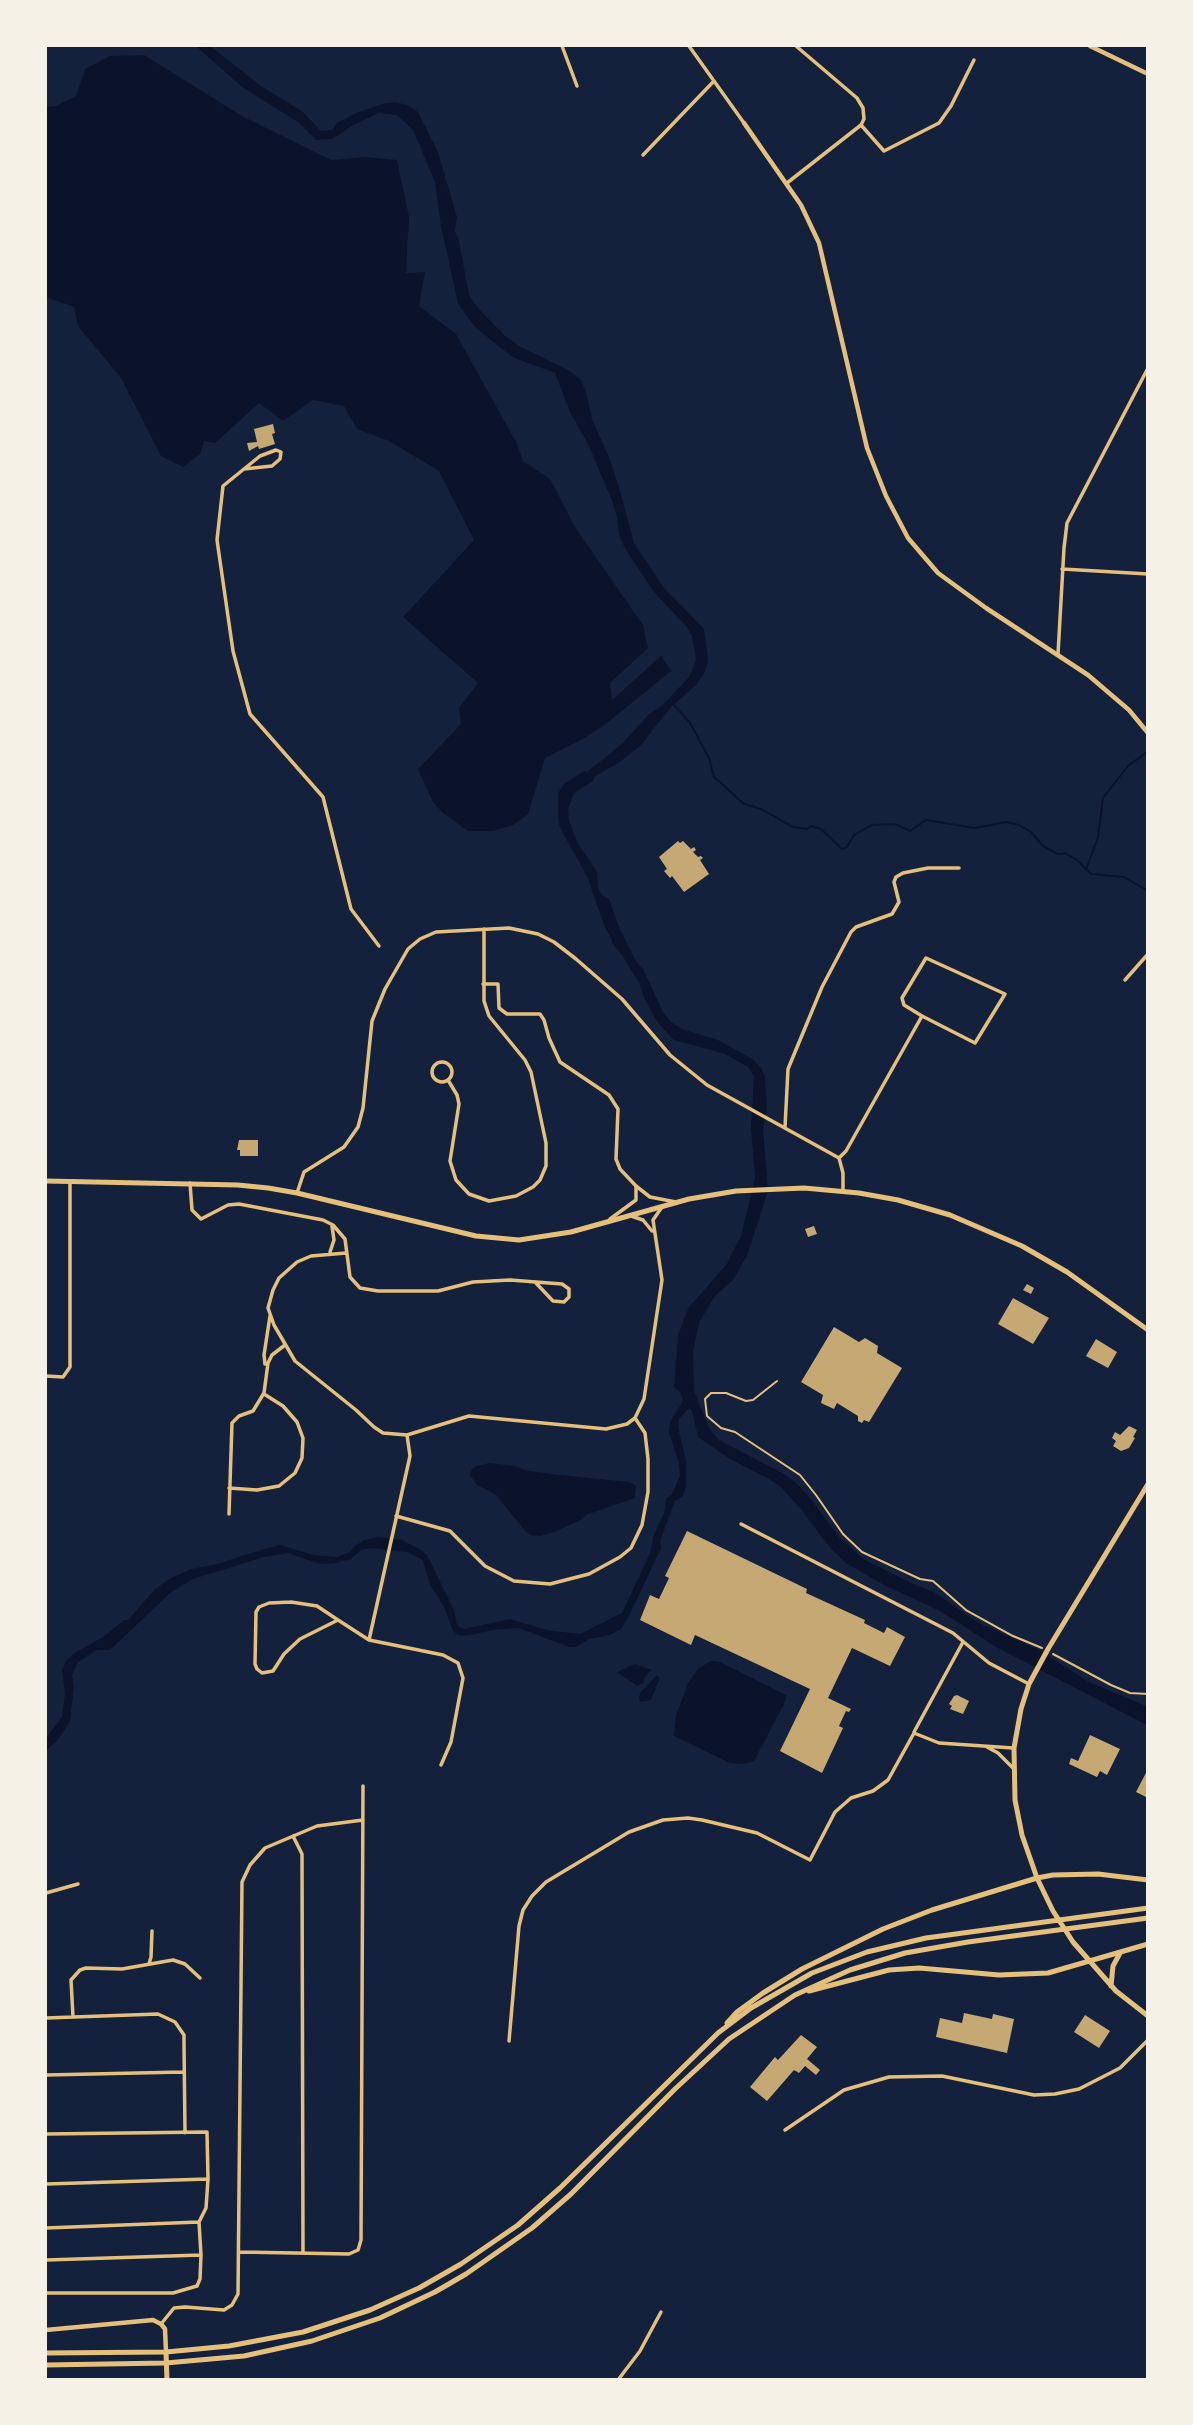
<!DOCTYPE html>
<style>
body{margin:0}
#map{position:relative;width:1193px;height:2425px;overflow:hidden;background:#14213d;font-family:"Playfair Display",serif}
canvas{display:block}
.frame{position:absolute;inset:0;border:47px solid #f6f1e7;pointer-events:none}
</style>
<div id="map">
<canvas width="1193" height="2425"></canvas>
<div class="frame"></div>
</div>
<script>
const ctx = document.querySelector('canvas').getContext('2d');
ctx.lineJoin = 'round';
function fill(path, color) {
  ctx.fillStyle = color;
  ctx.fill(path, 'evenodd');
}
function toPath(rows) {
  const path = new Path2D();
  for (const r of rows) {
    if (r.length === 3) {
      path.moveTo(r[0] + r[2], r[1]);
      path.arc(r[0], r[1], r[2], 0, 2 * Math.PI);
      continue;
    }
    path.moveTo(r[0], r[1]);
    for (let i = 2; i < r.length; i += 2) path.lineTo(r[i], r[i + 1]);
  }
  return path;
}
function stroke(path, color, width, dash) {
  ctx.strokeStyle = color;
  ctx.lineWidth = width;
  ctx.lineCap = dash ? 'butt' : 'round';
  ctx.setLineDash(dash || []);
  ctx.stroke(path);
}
fill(toPath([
 [196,46,210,46,261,86,303,112,321,131,332,130,337,123,356,113,382,104,395,102,407,105,418,112,438,152,448,186,457,217,455,231,459,241,469,295,477,307,505,336,519,346,570,371,581,380,586,393,592,419,609,457,620,491,634,543,665,589,704,629,708,660,705,672,696,685,670,708,641,745,620,762,594,777,593,781,574,793,568,809,569,820,578,844,597,872,598,889,602,895,609,899,619,927,637,963,643,969,663,1012,671,1022,682,1029,718,1040,754,1060,761,1068,765,1077,767,1110,763,1129,768,1191,747,1256,733,1280,715,1296,700,1321,693,1351,694,1391,710,1430,719,1440,786,1475,797,1484,811,1499,837,1535,863,1559,913,1584,934,1592,977,1622,1039,1650,1089,1682,1146,1706,1147,1725,996,1647,940,1611,884,1585,846,1563,831,1549,800,1508,781,1487,769,1479,730,1459,698,1437,692,1411,689,1408,679,1419,678,1427,686,1461,686,1486,683,1496,675,1501,660,1541,661,1548,630,1614,621,1629,610,1635,589,1639,576,1647,569,1647,519,1628,493,1630,466,1636,458,1635,453,1631,444,1607,430,1585,423,1560,407,1552,370,1548,361,1550,351,1559,336,1563,320,1564,288,1553,264,1557,193,1579,170,1593,110,1650,97,1650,78,1662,72,1675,74,1686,70,1721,59,1739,46,1751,46,1738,62,1717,65,1694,62,1670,66,1661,73,1654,103,1637,124,1620,128,1620,155,1589,171,1578,191,1569,217,1564,261,1550,280,1545,314,1555,337,1557,350,1552,356,1545,365,1540,378,1537,402,1540,423,1551,427,1555,454,1610,456,1622,459,1627,464,1629,510,1619,547,1630,580,1634,622,1613,651,1551,653,1537,664,1513,666,1499,672,1494,680,1476,679,1464,669,1432,670,1422,683,1401,681,1393,674,1387,678,1336,683,1321,689,1307,727,1264,731,1255,741,1236,755,1178,751,1128,754,1076,748,1067,725,1054,674,1040,658,1023,645,1000,639,983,622,955,615,947,604,925,587,876,561,830,558,821,558,793,564,784,584,771,587,772,623,743,649,714,663,705,689,677,696,660,692,636,686,626,654,592,626,550,619,536,617,518,613,503,589,446,570,412,555,373,512,357,475,327,458,304,441,226,435,182,413,130,397,115,379,113,355,124,332,139,316,140,298,122,242,87],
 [144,55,242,116,331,160,365,157,397,160,409,217,406,273,425,272,419,306,456,334,516,442,523,461,550,479,575,527,643,625,648,648,610,683,612,700,661,656,671,671,607,723,583,739,545,758,528,814,513,825,493,831,468,831,443,813,433,802,418,769,461,724,459,708,478,683,403,617,474,540,439,471,389,441,357,429,344,406,313,400,283,421,259,403,215,443,204,441,200,454,183,467,161,456,121,378,78,326,74,307,46,297,46,107,56,106,76,96,85,69,110,56],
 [490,1463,515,1466,525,1470,550,1474,629,1482,636,1486,635,1498,586,1515,581,1520,554,1532,540,1536,531,1535,526,1532,496,1495,476,1484,470,1475,472,1469,476,1466],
 [711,1661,720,1662,786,1695,786,1700,754,1761,744,1764,730,1763,674,1736,676,1715,689,1681,699,1668],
 [635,1664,652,1670,646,1675,643,1683,637,1686,617,1672],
 [657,1675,660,1678,651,1700,641,1702,639,1699,640,1693]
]), '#0b132b');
stroke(toPath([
 [674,705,690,723,709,758,714,777,744,804,761,809,793,827,807,829,811,826,821,829,842,849,847,847,854,835,872,825,895,824,910,831,926,820,975,828,1006,822,1019,825,1031,832,1043,846,1058,854,1065,853,1077,860,1091,874,1124,877,1148,891],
 [1086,870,1098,837,1103,798,1128,766,1147,752]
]), '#0b132b', 2);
fill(toPath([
 [273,424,275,433,272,434,275,444,259,449,258,446,249,451,247,443,257,442,254,429],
 [678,841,680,843,683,841,691,849,694,847,696,850,693,852,698,857,701,856,703,858,700,860,709,874,684,892,672,876,670,878,664,871,667,869,659,857],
 [239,1140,258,1140,258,1156,240,1156,240,1150,237,1150],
 [814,1226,817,1234,808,1237,805,1229],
 [1027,1284,1034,1288,1031,1294,1023,1290],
 [1013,1298,1049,1318,1033,1344,998,1324],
 [834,1327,859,1342,865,1338,878,1346,877,1353,902,1368,869,1422,864,1420,862,1423,858,1421,858,1416,837,1403,834,1409,821,1403,823,1395,801,1382],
 [1096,1339,1117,1352,1108,1368,1086,1356],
 [1129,1426,1137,1430,1133,1437,1135,1438,1129,1448,1121,1451,1113,1446,1116,1441,1112,1438,1115,1432,1120,1435],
 [687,1531,807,1589,806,1593,865,1620,864,1623,884,1633,887,1627,905,1637,890,1666,852,1648,828,1698,851,1709,849,1712,846,1711,839,1726,843,1728,822,1773,780,1751,810,1689,695,1635,691,1645,640,1620,650,1595,659,1599,669,1578,665,1576],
 [957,1695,969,1701,963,1714,950,1709,952,1706,949,1704,954,1696],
 [1090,1735,1120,1749,1107,1775,1100,1771,1097,1777,1069,1764,1071,1758,1078,1761],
 [1148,1769,1148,1798,1136,1792],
 [964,2013,992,2019,993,2014,1014,2019,1007,2053,936,2037,940,2018,962,2023],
 [1085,2015,1110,2031,1099,2048,1074,2032],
 [801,2035,817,2047,807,2059,820,2070,816,2075,805,2066,799,2073,794,2070,767,2101,750,2087,775,2057,778,2060]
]), '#c6a872');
stroke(toPath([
 [777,1381,753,1400,746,1401,726,1393,711,1393,705,1399,707,1416,721,1428,735,1432,800,1475,816,1495,843,1534,862,1552,920,1579,933,1581,966,1610,1013,1636,1042,1648],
 [1053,1654,1111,1685,1130,1693,1148,1694]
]), '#e5c07b', 2);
stroke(toPath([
 [562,46,577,86],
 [689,46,744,123],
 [861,125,884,151,939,123,951,106,974,60],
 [643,155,714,81],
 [787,183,861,125,864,119,863,108,857,98,796,46],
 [244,469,272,466,280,459,281,452,276,450,260,456,223,486,217,540,233,651,250,714,323,797,351,909,379,946],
 [1062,569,1148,574],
 [1058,654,1064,548,1067,523,1148,368],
 [1125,980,1148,954],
 [483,984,498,984,499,1008,507,1014,540,1014,544,1020,549,1038,560,1062,609,1095,618,1109,616,1159,620,1169,636,1186,650,1197,676,1202],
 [442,1072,10],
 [448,1080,457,1095,459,1104,450,1161,456,1180,469,1194,489,1201,516,1196,533,1187,540,1180,546,1166,546,1143,531,1072,525,1060,489,1016,484,1001,484,929],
 [785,1127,788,1069,822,987,851,932,856,927,892,914,899,902,894,882,896,877,903,873,928,868,959,868],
 [839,1158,846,1151,922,1016,975,1043,1005,994,926,958,902,998,904,1005,922,1016],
 [190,1183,192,1210,201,1219,228,1205,239,1204,323,1220,333,1225,345,1239,350,1277,360,1288,378,1291,438,1291,473,1282,510,1280,562,1284,569,1289,569,1297,564,1302,553,1301,535,1282],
 [297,1193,304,1172,344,1147,358,1127,363,1108,372,1021,385,989,408,949,420,939,436,932,509,928,538,934,554,942,576,959,622,999,670,1055,707,1085,839,1158,843,1173,843,1191],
 [631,1216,643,1220,652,1231],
 [610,1219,636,1200,636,1186],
 [330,1252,334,1240,332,1226],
 [346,1253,311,1256,297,1262,279,1278,273,1290,268,1308,274,1325,295,1361,356,1410,374,1427,383,1433,407,1435,469,1416,606,1429,627,1424,635,1418,644,1399,662,1280,653,1220,662,1207],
 [265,1364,264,1355,270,1316],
 [46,1376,63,1377,70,1367,70,1183],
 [229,1488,257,1490,279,1486,295,1473,302,1458,303,1438,297,1422,283,1406,264,1394],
 [229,1514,232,1423,239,1416,253,1411,264,1393,268,1363,272,1355,285,1345],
 [396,1516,450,1531,485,1566,514,1581,550,1584,589,1574,620,1557,631,1548,642,1525,648,1492,648,1459,645,1433,635,1418],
 [741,1524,953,1633,989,1663,1029,1684],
 [291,1602,317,1606,338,1620,300,1639,284,1654,273,1671,262,1673,257,1669,255,1664,256,1612,259,1607,269,1603,291,1602],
 [338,1620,369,1640,443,1655,458,1663,463,1678,451,1742,441,1765],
 [369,1640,410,1456,407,1435],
 [914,1732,963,1642],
 [987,1747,998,1753,1013,1768],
 [293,1836,302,1854,303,2252],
 [46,1893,78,1884],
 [149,1964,151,1957,152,1931],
 [73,2017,71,1980,80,1970,86,1968,122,1969,173,1960,185,1964,200,1978],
 [46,2018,158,2014,175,2022,184,2035,184,2044,185,2133],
 [509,2041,519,1926,523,1910,532,1896,546,1882,629,1832,663,1820,688,1818,702,1820,757,1833,810,1860,835,1812,851,1798,873,1791,888,1780,914,1733,939,1743,1013,1748],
 [46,2075,183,2072],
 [785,2130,844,2090,889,2077,942,2076,1034,2095,1055,2094,1079,2089,1120,2068,1148,2040],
 [46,2134,207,2132,208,2179,206,2208,199,2222,201,2255,200,2279,197,2286,173,2293,46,2293],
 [46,2184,208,2179],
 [46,2228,199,2222],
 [240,2252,349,2254,358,2250,361,2240,363,1786],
 [46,2260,201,2255],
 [161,2324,174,2308,185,2307,224,2310,232,2305,238,2294,242,1882,250,1865,265,1848,317,1826,363,1820],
 [618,2380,640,2351,661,2312]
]), '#e5c07b', 3.5);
stroke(toPath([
 [1090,46,1148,74],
 [744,123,801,205,819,243,867,448,886,496,908,538,938,573,986,608,1088,675,1129,710,1148,733],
 [46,2330,153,2320,161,2324,165,2329,166,2352]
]), '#e5c07b', 4.5);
stroke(toPath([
 [46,1181,238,1185,268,1188,297,1193,476,1236,519,1240,571,1232,689,1199,736,1191,804,1188,859,1193,898,1200,950,1215,1022,1246,1067,1272,1148,1330],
 [1037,1878,1022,1835,1015,1800,1014,1748,1021,1709,1029,1684,1048,1649,1148,1484],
 [166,2352,167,2380]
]), '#e5c07b', 5);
stroke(toPath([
 [1037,1878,1053,1911,1073,1942,1116,1991,1148,2016],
 [1111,1986,1113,1966,1120,1953],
 [809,1991,889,1970,919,1968,999,1975,1048,1973,1148,1944],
 [727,2023,737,2012,763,1993,802,1969,883,1929,932,1910,1037,1878,1053,1875,1098,1874,1148,1880],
 [46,2353,166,2352,229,2346,303,2332,370,2310,419,2288,461,2264,518,2225,560,2188,718,2033,751,2008,812,1973,867,1952,926,1938,1148,1908],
 [46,2365,166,2363,244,2356,312,2341,380,2318,435,2292,466,2274,532,2228,571,2194,675,2089,729,2039,795,1995,850,1970,905,1953,968,1942,1148,1918]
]), '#e5c07b', 5);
</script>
